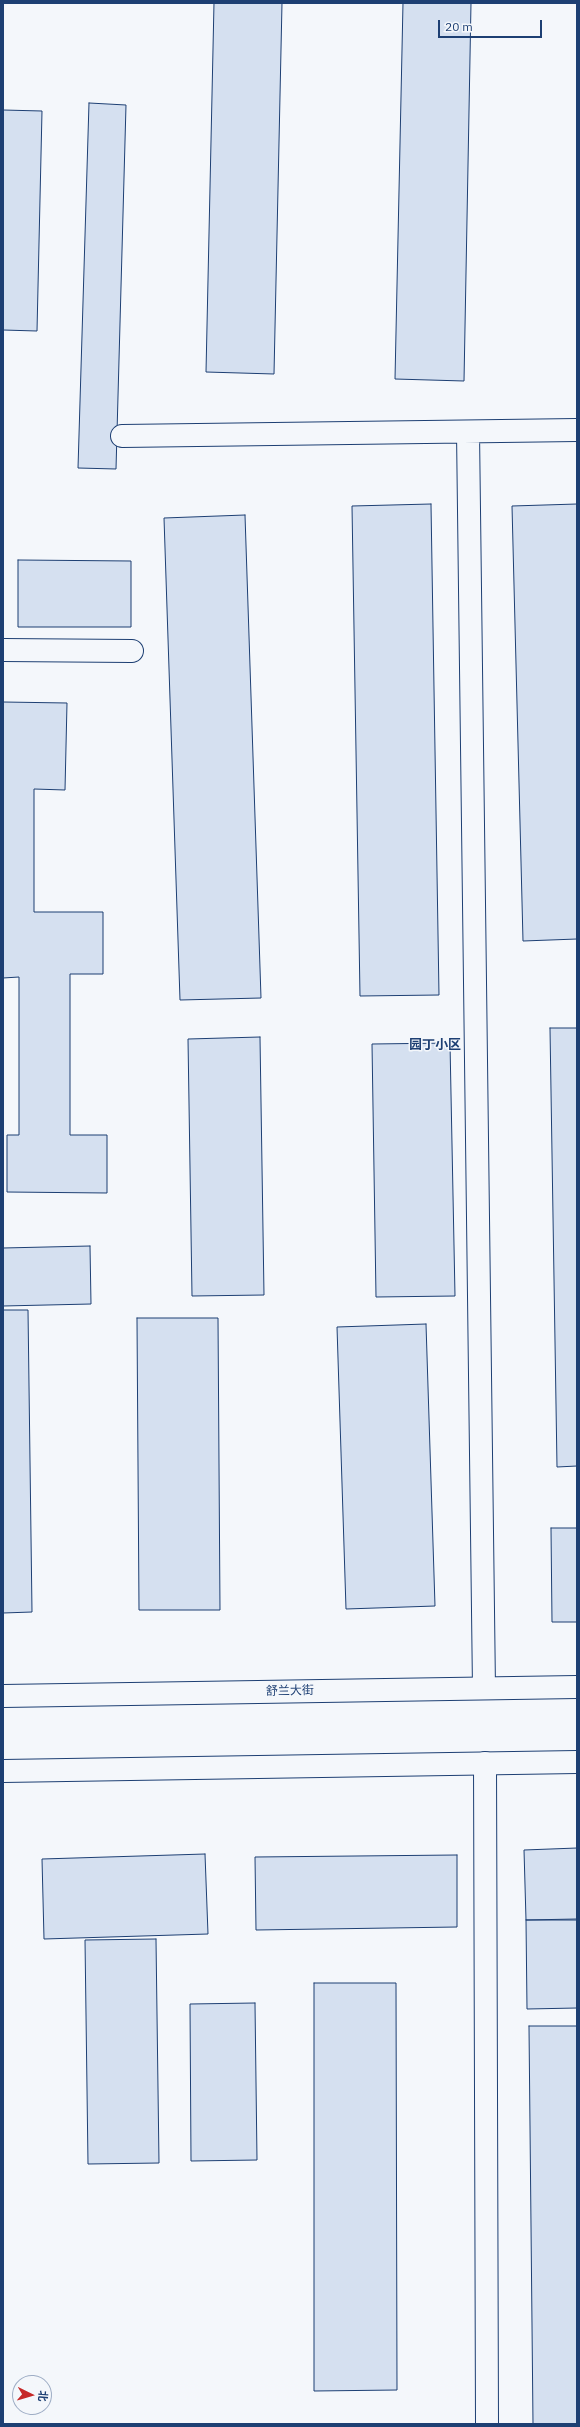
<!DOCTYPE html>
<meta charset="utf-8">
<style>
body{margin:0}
#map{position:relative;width:580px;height:2427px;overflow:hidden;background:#f4f7fb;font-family:"IBM Plex Sans","Noto Sans SC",sans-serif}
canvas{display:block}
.frame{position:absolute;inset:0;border:4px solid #1d3f73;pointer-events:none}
.north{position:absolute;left:12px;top:2375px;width:40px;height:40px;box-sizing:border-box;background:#f4f7fb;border:1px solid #9eadc5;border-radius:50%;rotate:95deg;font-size:11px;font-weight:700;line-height:16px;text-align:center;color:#1d3f73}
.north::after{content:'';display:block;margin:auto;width:14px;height:18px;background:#c62828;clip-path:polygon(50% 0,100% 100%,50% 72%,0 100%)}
.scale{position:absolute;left:438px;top:20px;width:104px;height:18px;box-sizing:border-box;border:2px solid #1d3f73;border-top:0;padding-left:5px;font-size:12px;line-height:14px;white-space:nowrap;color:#1d3f73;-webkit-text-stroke:3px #f4f7fb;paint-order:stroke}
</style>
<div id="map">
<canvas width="580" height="2427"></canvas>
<div class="frame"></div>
<div class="north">北</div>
<div class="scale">20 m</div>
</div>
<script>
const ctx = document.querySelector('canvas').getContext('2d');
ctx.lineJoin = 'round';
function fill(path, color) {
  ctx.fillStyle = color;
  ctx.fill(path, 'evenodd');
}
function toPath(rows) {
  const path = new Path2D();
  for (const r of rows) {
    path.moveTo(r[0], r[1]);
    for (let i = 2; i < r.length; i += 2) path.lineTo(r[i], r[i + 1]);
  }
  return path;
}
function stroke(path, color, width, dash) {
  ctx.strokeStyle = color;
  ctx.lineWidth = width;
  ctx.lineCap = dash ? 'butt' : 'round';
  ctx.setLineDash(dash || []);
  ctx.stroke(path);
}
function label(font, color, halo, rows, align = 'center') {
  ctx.font = font + ' "IBM Plex Sans","Noto Sans SC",sans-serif';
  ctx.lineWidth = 3;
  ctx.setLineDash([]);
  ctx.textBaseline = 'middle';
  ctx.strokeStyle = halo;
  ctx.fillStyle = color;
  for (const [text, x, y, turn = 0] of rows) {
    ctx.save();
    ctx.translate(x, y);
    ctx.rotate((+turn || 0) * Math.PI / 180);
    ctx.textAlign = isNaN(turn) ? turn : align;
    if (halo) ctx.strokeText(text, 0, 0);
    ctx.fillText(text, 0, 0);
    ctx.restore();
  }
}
const building = toPath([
 [214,3,282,3,274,374,206,372,214,3],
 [403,3,471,3,464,381,395,379,403,3],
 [89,103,126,105,116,469,78,468,89,103],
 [3,110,42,111,37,331,3,330,3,110],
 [431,504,439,995,360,996,352,506,431,504],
 [577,504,577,939,523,941,512,506,577,504],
 [245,515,261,998,180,1000,164,518,245,515],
 [18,560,131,561,131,627,18,627,18,560],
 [3,702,67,703,65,790,34,789,34,912,103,912,103,974,70,974,70,1135,107,1135,107,1193,7,1192,7,1135,19,1135,19,977,3,978,3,702],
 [550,1028,577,1028,577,1466,557,1467,550,1028],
 [260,1037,264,1295,192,1296,188,1039,260,1037],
 [450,1043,455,1296,376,1297,372,1044,450,1043],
 [90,1246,91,1304,3,1306,3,1248,90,1246],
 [3,1310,28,1310,32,1612,3,1613,3,1310],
 [137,1318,218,1318,220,1610,139,1610,137,1318],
 [426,1324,435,1606,346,1609,337,1327,426,1324],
 [551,1528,577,1528,577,1622,552,1622,551,1528],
 [577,1848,577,1919,526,1920,524,1850,577,1848],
 [205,1854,208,1934,44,1939,42,1859,205,1854],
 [457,1855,457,1927,256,1930,255,1857,457,1855],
 [526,1920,577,1920,577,2008,527,2009,526,1920],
 [156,1939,159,2163,88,2164,85,1940,156,1939],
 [314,1983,396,1983,397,2390,314,2391,314,1983],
 [255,2003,257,2160,191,2161,190,2004,255,2003],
 [529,2026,577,2026,577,2424,533,2424,529,2026]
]);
fill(building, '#d5e0f0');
stroke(building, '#1d3f73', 1);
const street = toPath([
 [468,432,484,1688],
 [122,436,577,430],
 [3,650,132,651],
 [485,1763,487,2424]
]);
const primary = toPath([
 [3,1696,577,1687],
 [3,1771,577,1762]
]);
stroke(street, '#1d3f73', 24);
stroke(primary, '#1d3f73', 24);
stroke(street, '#f4f7fb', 22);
stroke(primary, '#f4f7fb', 22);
label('12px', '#1d3f73', '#f4f7fb', [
 ["舒兰大街",290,1691,-1]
]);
label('bold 13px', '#1d3f73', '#f4f7fb', [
 ["园丁小区",435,1045]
]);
</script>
